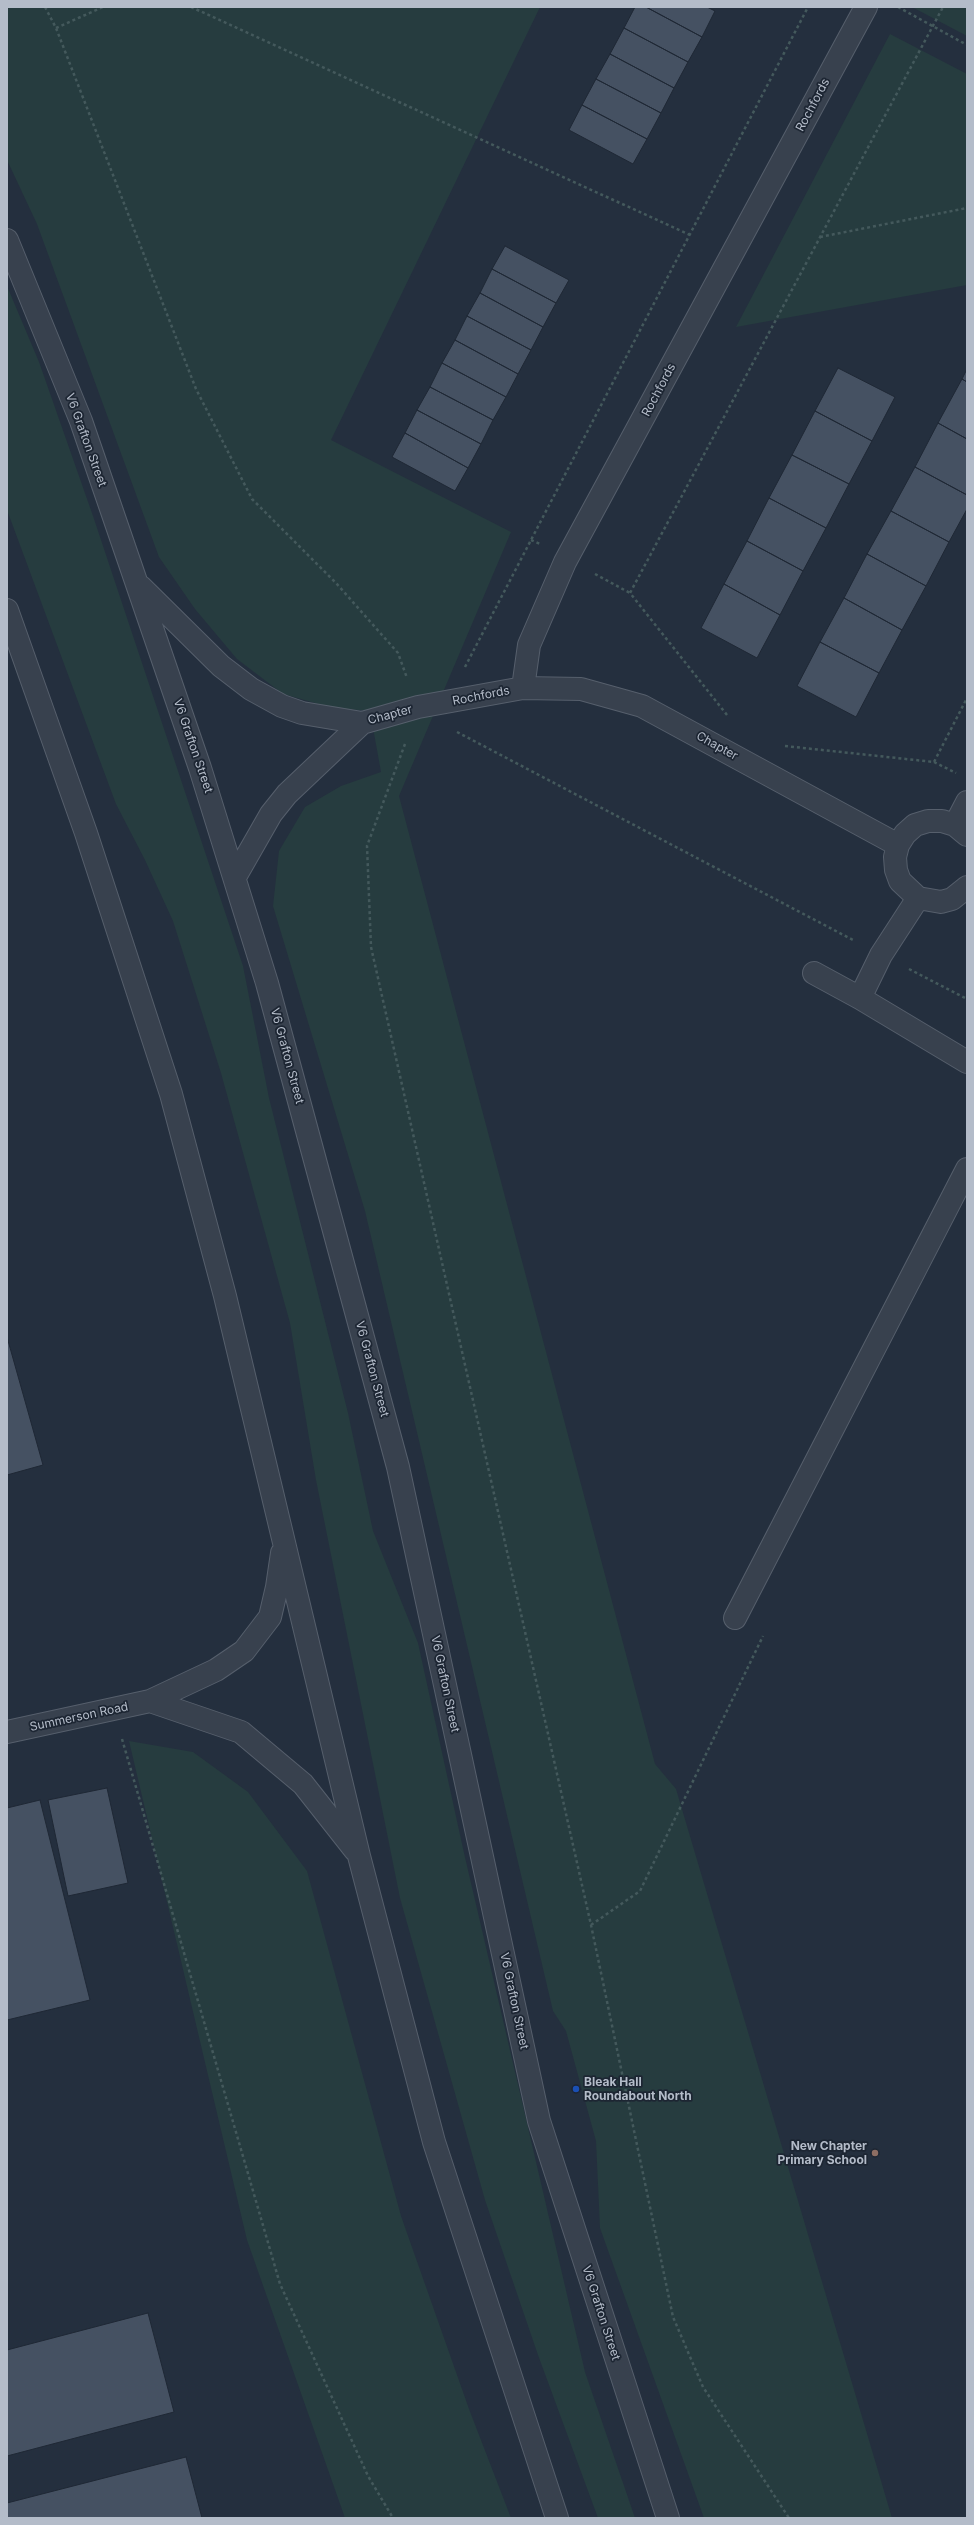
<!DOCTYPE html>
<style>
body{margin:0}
#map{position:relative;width:974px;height:2525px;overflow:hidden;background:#242f3e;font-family:Inter,sans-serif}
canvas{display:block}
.frame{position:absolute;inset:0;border:8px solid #b4bcc9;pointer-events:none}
</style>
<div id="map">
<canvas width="974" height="2525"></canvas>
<div class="frame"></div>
</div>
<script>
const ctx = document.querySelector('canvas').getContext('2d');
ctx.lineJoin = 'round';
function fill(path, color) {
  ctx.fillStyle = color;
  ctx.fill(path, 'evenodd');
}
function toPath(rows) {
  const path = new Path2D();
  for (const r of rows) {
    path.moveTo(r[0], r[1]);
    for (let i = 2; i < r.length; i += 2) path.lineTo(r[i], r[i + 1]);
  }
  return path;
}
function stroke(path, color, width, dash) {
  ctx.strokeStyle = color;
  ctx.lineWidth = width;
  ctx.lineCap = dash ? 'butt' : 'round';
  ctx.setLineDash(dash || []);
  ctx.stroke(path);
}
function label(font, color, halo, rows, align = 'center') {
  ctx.font = font + ' Inter,sans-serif';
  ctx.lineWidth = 3.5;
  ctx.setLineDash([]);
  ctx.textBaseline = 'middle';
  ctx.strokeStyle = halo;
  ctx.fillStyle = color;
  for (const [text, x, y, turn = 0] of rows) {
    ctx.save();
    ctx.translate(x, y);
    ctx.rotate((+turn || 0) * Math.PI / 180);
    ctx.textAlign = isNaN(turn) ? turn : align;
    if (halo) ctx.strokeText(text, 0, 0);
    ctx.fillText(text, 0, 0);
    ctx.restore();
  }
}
fill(toPath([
 [7,7,540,7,331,440,511,532,399,796,655,1764,676,1789,892,2518,704,2518,600,2228,596,2141,566,2031,553,2011,365,1211,273,906,279,851,305,807,341,786,381,772,370,711,333,708,283,694,237,659,195,609,159,557,37,224,7,160],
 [912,7,967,7,967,36],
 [890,34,967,74,967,285,736,327],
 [7,286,39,362,93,516,243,966,269,1098,348,1413,373,1531,418,1643,464,1853,585,2372,635,2518,598,2518,538,2355,485,2200,400,1898,316,1480,290,1323,221,1073,173,921,145,860,116,804,7,510],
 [129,1741,193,1752,248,1792,307,1871,401,2216,469,2409,511,2518,345,2518,247,2240]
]), '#263c3f');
const building = toPath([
 [635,7,646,7,702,37,688,62,624,28,635,7],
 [646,7,707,7,715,11,702,37,646,7],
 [624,28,688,62,674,88,610,54,624,28],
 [610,54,674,88,661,113,596,79,610,54],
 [596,79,661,113,647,139,582,105,596,79],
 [582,105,647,139,633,164,569,130,582,105],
 [505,246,569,280,556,303,492,269,505,246],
 [492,269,556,303,543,327,480,293,492,269],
 [480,293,543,327,531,350,467,316,480,293],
 [467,316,531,350,518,374,455,340,467,316],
 [455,340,518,374,506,397,442,363,455,340],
 [442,363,506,397,493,420,430,387,442,363],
 [838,368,895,397,872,441,815,411,838,368],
 [967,369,967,382,962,379,967,369],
 [962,379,967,382,967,439,938,423,962,379],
 [430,387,493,420,481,444,417,410,430,387],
 [417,410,481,444,468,468,405,433,417,410],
 [815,411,872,441,849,484,792,455,815,411],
 [938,423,967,439,967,495,915,467,938,423],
 [405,433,468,468,455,491,392,457,405,433],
 [792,455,849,484,826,528,769,498,792,455],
 [915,467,967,495,967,509,949,542,891,511,915,467],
 [769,498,826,528,803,571,747,541,769,498],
 [891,511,949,542,926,586,867,554,891,511],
 [747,541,803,571,780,615,724,584,747,541],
 [867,554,926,586,902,630,844,598,867,554],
 [724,584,780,615,757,658,701,628,724,584],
 [844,598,902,630,879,673,820,642,844,598],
 [820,642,879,673,856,717,797,686,820,642],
 [7,1337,43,1465,7,1475,7,1337],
 [107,1788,128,1883,68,1896,48,1800,107,1788],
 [40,1800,90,2000,7,2020,7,1808,40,1800],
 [148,2313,174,2412,7,2456,7,2350,148,2313],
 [186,2457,202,2518,7,2518,7,2503,186,2457]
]);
fill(building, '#455162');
stroke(building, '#1f2835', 1);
const minor = toPath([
 [7,240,81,421,200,768,267,983,398,1467,539,2121,668,2518],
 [141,587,221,666,251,689,282,706,302,713,362,723,418,707,523,688,581,689,642,706,898,845],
 [7,610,86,833,171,1094,225,1296,359,1856,434,2142,557,2518],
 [523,688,529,645,565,562,866,7],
 [955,825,967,802],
 [967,835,955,825,942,821,928,821,915,825,905,834,898,845,895,857,896,870,900,881,918,898,941,902,952,899,967,887],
 [235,877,271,814,287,794,362,723],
 [814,973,860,998,967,1062],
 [860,998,881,955,918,898],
 [735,1618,967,1169],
 [150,1701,241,1732,303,1784,355,1850],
 [7,1732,150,1701,216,1670,244,1651,270,1617,277,1587,282,1553]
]);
stroke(minor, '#565f6c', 24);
stroke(toPath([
 [45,7,56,28,196,389,252,499,336,583,398,653,407,678],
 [191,7,690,235],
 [898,7,967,45],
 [56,28,103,7],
 [820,237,967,208],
 [531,540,540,544],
 [595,574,630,593],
 [465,667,808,7],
 [727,715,630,593,943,7],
 [457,732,853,940],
 [405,744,367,846,371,947,591,1925,673,2317,703,2387,789,2518],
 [785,746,934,762,967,698],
 [934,762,956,773],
 [909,969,967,999],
 [122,1739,280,2284,368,2476,393,2518],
 [591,1925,640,1891,763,1636]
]), '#44595c', 2.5, [3, 3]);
stroke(minor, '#38414e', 22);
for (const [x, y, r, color] of [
 [576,2089,4,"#1a4fb4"],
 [875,2153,4,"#8d6e63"]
]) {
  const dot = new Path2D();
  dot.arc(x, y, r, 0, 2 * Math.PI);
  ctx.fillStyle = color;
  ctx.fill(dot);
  stroke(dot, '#1d2633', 1.5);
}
label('12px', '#b4bcc9', '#1d2633', [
 ["Rochfords",813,105,-62],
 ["Rochfords",659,390,-62],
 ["V6 Grafton Street",86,440,70],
 ["Rochfords",481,696,-11],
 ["Chapter",390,715,-15],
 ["V6 Grafton Street",193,746,71],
 ["Chapter",717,746,29],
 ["V6 Grafton Street",287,1056,75],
 ["V6 Grafton Street",372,1369,75],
 ["V6 Grafton Street",445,1684,78],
 ["Summerson Road",79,1717,-12],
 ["V6 Grafton Street",514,2001,78],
 ["V6 Grafton Street",601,2313,72]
]);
label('bold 12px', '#b4bcc9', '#1d2633', [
 ["Bleak Hall",584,2082],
 ["Roundabout North",584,2096],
 ["New Chapter",867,2146,"right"],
 ["Primary School",867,2160,"right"]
], 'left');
</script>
